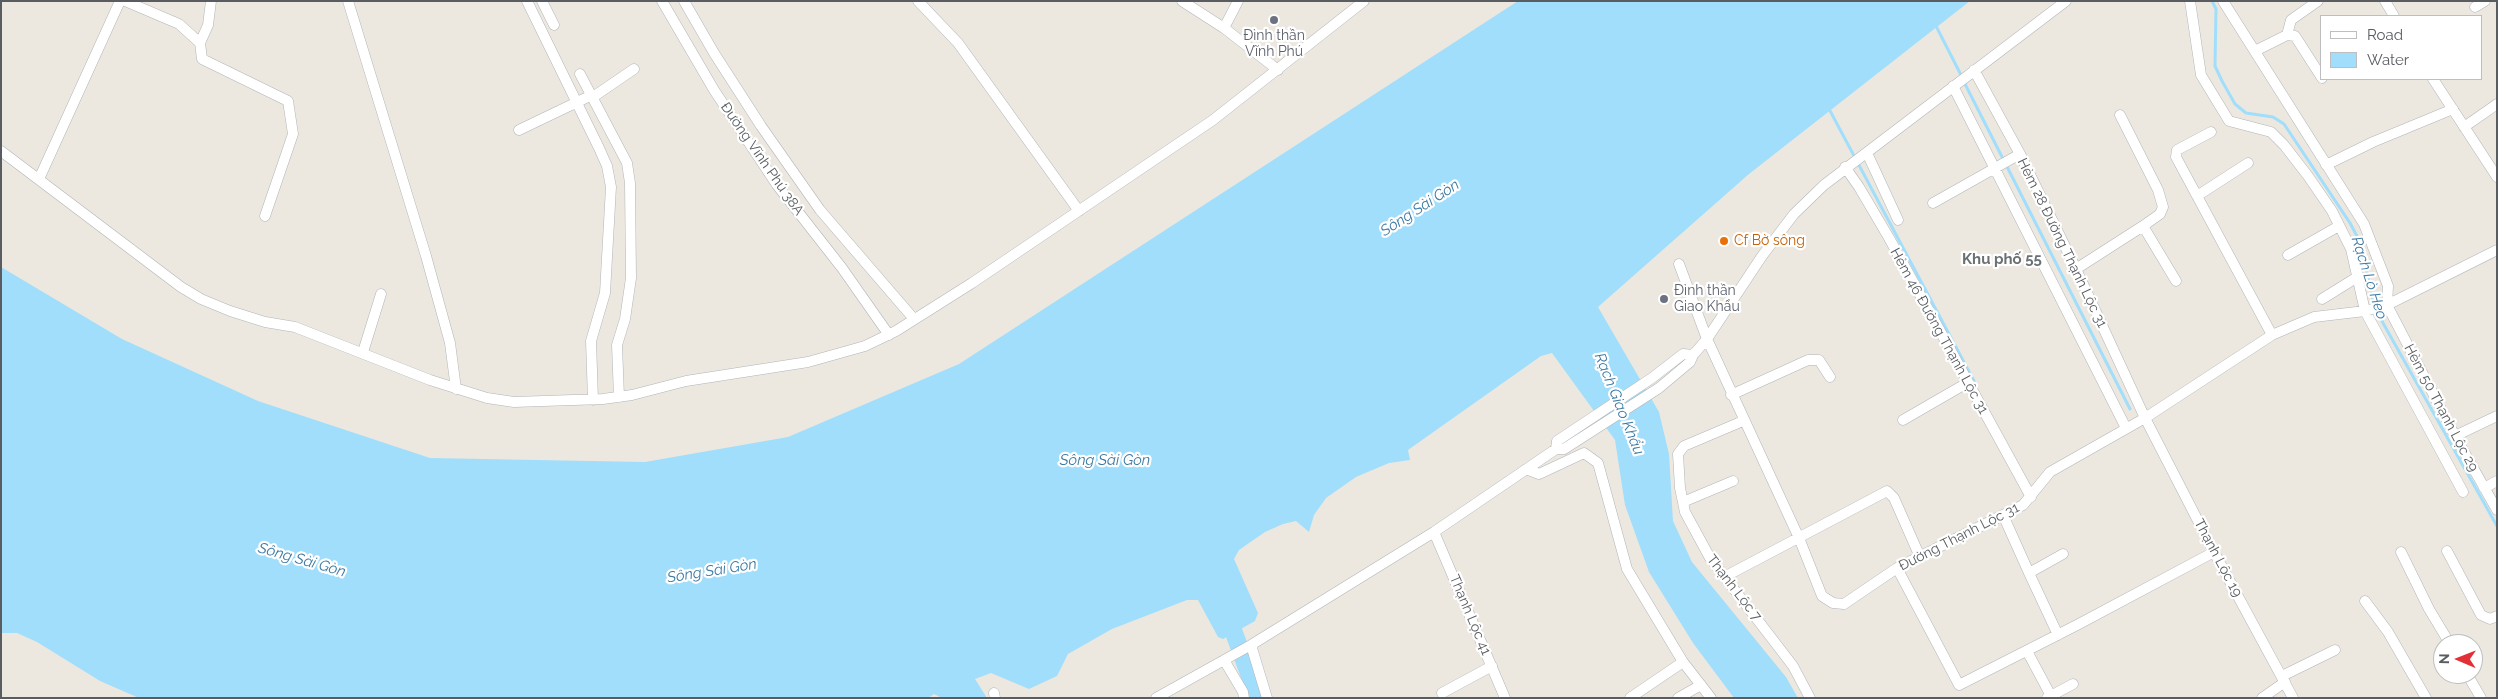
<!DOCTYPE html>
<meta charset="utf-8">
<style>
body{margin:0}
#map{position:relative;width:2498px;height:699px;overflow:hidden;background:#ece8e0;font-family:Raleway,sans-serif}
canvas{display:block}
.frame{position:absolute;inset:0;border:2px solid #595d61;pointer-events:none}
.legend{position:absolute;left:2320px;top:15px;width:162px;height:65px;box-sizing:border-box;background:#fff;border:1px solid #bdbec0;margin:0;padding:6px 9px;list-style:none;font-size:15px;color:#595d61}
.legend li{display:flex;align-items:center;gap:10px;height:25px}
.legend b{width:25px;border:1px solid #bdbec0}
.north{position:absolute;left:2433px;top:634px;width:50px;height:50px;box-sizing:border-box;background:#fff;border:1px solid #bdbec0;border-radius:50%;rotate:271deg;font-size:14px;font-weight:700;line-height:20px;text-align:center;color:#595d61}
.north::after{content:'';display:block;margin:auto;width:18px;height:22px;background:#e23036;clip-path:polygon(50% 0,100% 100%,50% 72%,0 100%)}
</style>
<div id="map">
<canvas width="2498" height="699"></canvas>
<div class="frame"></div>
<ul class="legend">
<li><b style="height:6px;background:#fff"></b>Road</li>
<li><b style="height:14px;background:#a1defc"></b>Water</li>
</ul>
<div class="north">N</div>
</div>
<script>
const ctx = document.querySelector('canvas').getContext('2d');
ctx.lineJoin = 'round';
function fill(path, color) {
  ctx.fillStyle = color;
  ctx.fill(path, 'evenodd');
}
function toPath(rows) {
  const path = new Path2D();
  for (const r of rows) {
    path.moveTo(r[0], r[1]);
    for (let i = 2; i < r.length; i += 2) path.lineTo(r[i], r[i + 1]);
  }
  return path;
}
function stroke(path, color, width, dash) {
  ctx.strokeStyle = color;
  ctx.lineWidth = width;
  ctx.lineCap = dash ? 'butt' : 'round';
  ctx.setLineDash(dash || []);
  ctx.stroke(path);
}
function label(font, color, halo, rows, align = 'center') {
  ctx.font = font + ' Raleway,sans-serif';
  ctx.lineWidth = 4.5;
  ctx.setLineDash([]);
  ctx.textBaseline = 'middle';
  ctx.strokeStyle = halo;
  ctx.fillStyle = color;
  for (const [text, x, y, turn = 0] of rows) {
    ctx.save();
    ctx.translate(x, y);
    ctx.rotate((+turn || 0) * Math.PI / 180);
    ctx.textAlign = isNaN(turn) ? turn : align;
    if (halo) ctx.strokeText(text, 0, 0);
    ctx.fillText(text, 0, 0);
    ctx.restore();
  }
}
fill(toPath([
 [1518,1,1970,1,1749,174,1598,307,1659,412,1669,454,1673,521,1692,562,1786,677,1798,698,1734,698,1693,643,1649,572,1625,505,1615,440,1552,353,1541,356,1408,450,1410,460,1389,463,1356,477,1326,498,1314,515,1309,532,1296,521,1283,524,1265,532,1239,550,1234,559,1258,613,1255,621,1223,639,1218,637,1198,600,1187,600,1112,629,1068,654,1057,676,1029,689,991,673,975,679,987,698,942,698,934,694,928,698,139,698,100,681,37,642,17,633,1,633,1,267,122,339,258,401,430,458,645,462,788,437,959,364]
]), '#a1defc');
stroke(toPath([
 [2212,1,2216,9,2215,66,2222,81,2235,104,2246,113,2273,117,2284,124,2350,223,2359,240,2374,304,2383,323,2497,526],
 [1935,24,1962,77],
 [1964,82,2130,409],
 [1828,107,1974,381]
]), '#a1defc', 3);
stroke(toPath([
 [1226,611,1258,698]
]), '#a1defc', 18);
const minor = toPath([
 [125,1,179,24,200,43,208,25,211,1],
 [348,1,426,256,450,343,456,389],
 [527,1,599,148,607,166,611,187,605,293,591,341,593,400],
 [542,1,554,25],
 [662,1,714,90,777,185,842,268,889,335],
 [684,1,714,53,761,126,820,210,914,319],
 [918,1,958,43,1079,211],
 [1182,1,1224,28,1278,70],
 [2190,1,2201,75,2229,121,2271,132,2284,145,2308,176,2332,211,2351,249,2365,311,2463,492],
 [2223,1,2364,224,2388,286,2387,305,2455,436,2497,510],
 [2385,1,2394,16],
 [2475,7,2485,1],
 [1224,28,1238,1],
 [2287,35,2291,20,2318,1],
 [200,43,202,59,288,101,293,134,265,216],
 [2255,51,2287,35,2295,36,2322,78],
 [1974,70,2020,154,2076,269,2145,418,2214,552,2293,698],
 [580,74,627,163,630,183,631,278,625,319,617,345,619,397],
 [2433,79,2497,177],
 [1953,86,2126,428],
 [593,97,634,69],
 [2464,127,2497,104],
 [519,130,592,95],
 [2211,132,2177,150,2176,157,2272,335],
 [1,151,181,287,201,299,230,311,265,322,295,327,430,380,487,398,514,402,603,399,632,395,686,381,808,362,865,346,896,331,972,283,1213,120,1364,1],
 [1867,153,1898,220],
 [2326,165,2373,142,2453,109],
 [1845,167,1859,187,1889,238,2031,497],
 [39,179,120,1],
 [2197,196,2248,163],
 [1933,203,2020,154],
 [2143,226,2176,281],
 [2288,255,2339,226],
 [1679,264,1707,339,1799,538,1822,596,1833,603,1844,604,1897,568,2023,505,2050,472,2145,418,2272,335,2314,317,2365,311,2387,305,2497,250],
 [2076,269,2143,226,2160,214,2163,207,2158,190,2120,115],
 [2322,299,2359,276],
 [363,352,381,294],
 [1731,395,1808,360,1819,360,1830,377],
 [1903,420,1967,383],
 [1743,421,1684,446,1678,454,1680,488,1685,512,1710,558,1793,666,1810,698],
 [2455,436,2497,416],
 [1556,449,1557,441,1652,378,1683,354,1693,355],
 [1526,469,1539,474,1584,453,1598,463,1627,569,1683,662,1711,698],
 [2484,488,2497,481],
 [1683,502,1733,481],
 [2003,515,2029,573,2063,554],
 [1434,532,1505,698],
 [2447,551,2481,615,2490,619,2497,616],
 [2401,552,2429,609,2450,644],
 [1897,568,1959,685,2077,625,2214,552],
 [2029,573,2058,635],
 [1726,576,1887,491,1894,498,1920,557],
 [2365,601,2388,632,2426,698],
 [1251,645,1267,698],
 [2027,651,2051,696],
 [1224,660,1243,692,1244,698],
 [2467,674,2481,698],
 [2282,676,2335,650],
 [994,693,995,698],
 [1442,693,1492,666],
 [1156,698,1251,645,1434,532,1556,449,1564,449,1659,388,1690,362,1693,355,1707,339,1762,256,1794,214,1824,185,2066,1],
 [1630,698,1683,662],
 [1678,698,1701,685],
 [2047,698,2073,684],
 [2262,698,2285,682]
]);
stroke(minor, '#b1b4b8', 11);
stroke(minor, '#fff', 10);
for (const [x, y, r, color] of [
 [1274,20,5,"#6b7280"],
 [1724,241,5,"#e8710a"],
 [1664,299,5,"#6b7280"]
]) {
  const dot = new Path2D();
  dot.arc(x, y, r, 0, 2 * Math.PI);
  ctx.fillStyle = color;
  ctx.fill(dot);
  stroke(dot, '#fff', 2);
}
label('14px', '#5b616d', '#fff', [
 ["Đình thần",1274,36],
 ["Vĩnh Phú",1274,52],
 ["Đình thần",1674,291,"left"],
 ["Giao Khẩu",1674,307,"left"]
]);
label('14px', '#595d61', '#fff', [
 ["Đường Vĩnh Phú 38A",762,159,55],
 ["Hẻm 28 Đường Thạnh Lộc 31",2062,243,64],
 ["Hẻm 46 Đường Thạnh Lộc 31",1939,331,61],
 ["Hẻm 50 Thạnh Lộc 29",2441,408,62],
 ["Đường Thạnh Lộc 31",1959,537,-27],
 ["Thạnh Lộc 19",2218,558,62],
 ["Thạnh Lộc 7",1734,588,52],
 ["Thạnh Lộc 41",1470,615,67]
]);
label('14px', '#c56008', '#fff', [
 ["Cf Bờ sông",1734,241]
], 'left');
label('italic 15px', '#3d7aa3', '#fff', [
 ["Sông Sài Gòn",1420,208,-33],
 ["Rạch Lò Heo",2369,278,72],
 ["Rạch Giao Khẩu",1619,404,68],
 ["Sông Sài Gòn",1105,460],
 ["Sông Sài Gòn",302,560,16],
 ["Sông Sài Gòn",712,571,-9]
]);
label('bold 15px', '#6a7073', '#fff', [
 ["Khu phố 55",2002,259]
]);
</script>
